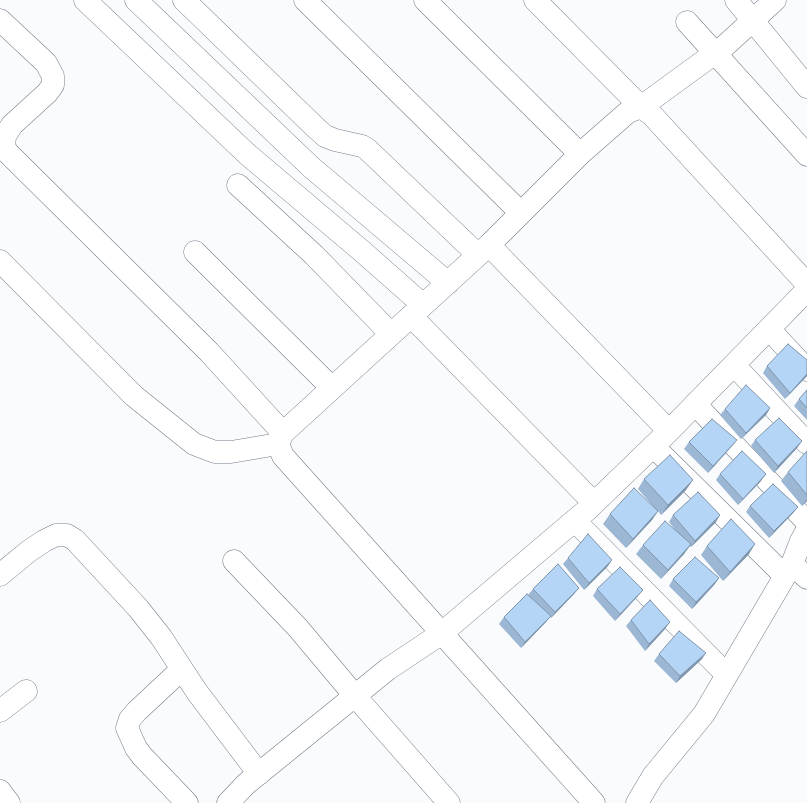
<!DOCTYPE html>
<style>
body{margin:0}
canvas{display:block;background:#f9fbfd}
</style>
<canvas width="807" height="803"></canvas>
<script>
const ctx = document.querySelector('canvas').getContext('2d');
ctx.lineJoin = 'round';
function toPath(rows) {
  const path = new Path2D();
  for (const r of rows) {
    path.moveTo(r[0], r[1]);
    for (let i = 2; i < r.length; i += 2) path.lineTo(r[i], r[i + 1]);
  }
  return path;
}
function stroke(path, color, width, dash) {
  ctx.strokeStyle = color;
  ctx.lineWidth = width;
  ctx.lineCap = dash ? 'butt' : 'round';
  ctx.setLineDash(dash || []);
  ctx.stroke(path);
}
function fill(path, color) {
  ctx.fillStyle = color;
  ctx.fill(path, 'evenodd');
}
const minor = toPath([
 [85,0,247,154,363,252,423,305],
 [136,0,311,167,448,283],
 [184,0,316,128,325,136,335,140,362,146,367,149,478,255],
 [305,0,521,213],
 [425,0,580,154],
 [535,0,641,107,715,53,716,54,775,0],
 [736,0,807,87],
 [0,20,46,63,53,76,53,85,47,93,12,125,5,136,4,147,8,153,209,352,283,433],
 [687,22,807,155],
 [238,185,314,255,391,334],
 [489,245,669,431],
 [195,252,332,388],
 [0,261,134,396,194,444,215,452,231,452,278,444],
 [411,316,594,503],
 [769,329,807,370],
 [734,365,807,443],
 [695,404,807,522],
 [653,446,785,576],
 [575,521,727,675],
 [234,561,298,628,355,696,449,803],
 [792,564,807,578],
 [0,575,29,551,44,541,56,535,67,535,75,540,138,608,161,637,197,692,259,774],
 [182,669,137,711,130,719,127,728,136,748,142,756,187,803],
 [0,711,26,691],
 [0,791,9,803],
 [228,803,246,784,388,669,442,633,587,510,669,431,807,290],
 [594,803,283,456,278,444,283,433,489,245,580,154,628,112,641,107,652,115,807,284],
 [637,803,653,776,704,714,792,564,801,541,807,530]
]);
stroke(minor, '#737d87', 23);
stroke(minor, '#fff', 22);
fill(toPath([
 [767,366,807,376,785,399,763,373],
 [807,390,807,420,794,406,799,399],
 [770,408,766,415,741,439,720,415,725,409],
 [737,440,732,446,708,473,684,449,689,442],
 [755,440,802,441,797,448,774,473,751,446],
 [807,451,807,501,802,506,781,481,788,472],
 [720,474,761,481,738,505,716,480],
 [644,479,686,490,661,515,658,511,652,520,626,548,603,524,610,514,652,505,638,489],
 [750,506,798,507,793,513,769,538,746,512],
 [673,515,716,522,691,547,690,546,684,554,661,579,636,554,643,545,677,532,669,522],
 [707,546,749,554,723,581,701,555],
 [568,558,608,566,584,590,563,564],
 [719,578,714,585,692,609,669,586,673,579],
 [579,588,574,594,551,618,550,617,546,622,521,648,499,624,504,617,528,595,533,589],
 [597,589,638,596,615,621,593,596],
 [631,620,665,629,645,651,626,626],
 [659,654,702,659,676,683,654,661]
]), '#9cb7d4');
fill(toPath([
 [807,374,807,376,785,399,790,393],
 [770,408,766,415,741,439,746,433],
 [737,440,732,446,708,473,713,466],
 [802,441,797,448,774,473,778,466],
 [766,474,761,481,738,505,743,499],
 [693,480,686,490,661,515,668,505],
 [807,499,807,501,802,506],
 [798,507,793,513,769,538,774,531],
 [658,511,652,520,626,548,633,539],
 [720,515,716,522,691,547,695,541],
 [691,544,684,554,661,579,668,570],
 [755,544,749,554,723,581,730,572],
 [612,560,608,566,584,590,589,583],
 [719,578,714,585,692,609,696,602],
 [579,588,574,594,551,618,555,612],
 [643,590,638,596,615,621,620,614],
 [551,616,546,622,521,648,525,642],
 [670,622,665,629,645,651,649,644],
 [706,653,702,659,676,683,680,676]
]), '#7f95ac');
const building = toPath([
 [788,344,807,360,807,374,790,393,767,366,788,344],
 [746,385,770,408,746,433,725,409,746,385],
 [807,390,807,408,799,399,807,390],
 [779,418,802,441,778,466,755,440,779,418],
 [712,419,737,440,713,466,689,442,712,419],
 [742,451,766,474,743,499,720,474,742,451],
 [807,451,807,495,788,472,807,451],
 [670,455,693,480,668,505,644,479,670,455],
 [773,484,798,507,774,531,750,506,773,484],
 [634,488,658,511,633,539,610,514,634,488],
 [698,492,720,515,695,541,673,515,698,492],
 [731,519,755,544,730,572,707,546,731,519],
 [665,521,691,544,668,570,643,545,665,521],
 [588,534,612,560,589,583,568,558,588,534],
 [695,557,719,578,696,602,673,579,695,557],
 [558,564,579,588,555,612,533,589,558,564],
 [620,567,643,590,620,614,597,589,620,567],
 [527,594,551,616,525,642,504,617,527,594],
 [650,600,670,622,649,644,631,620,650,600],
 [679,631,706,653,680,676,659,654,679,631]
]);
fill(building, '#b5d5f6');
stroke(building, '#7f95ac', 1);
</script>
